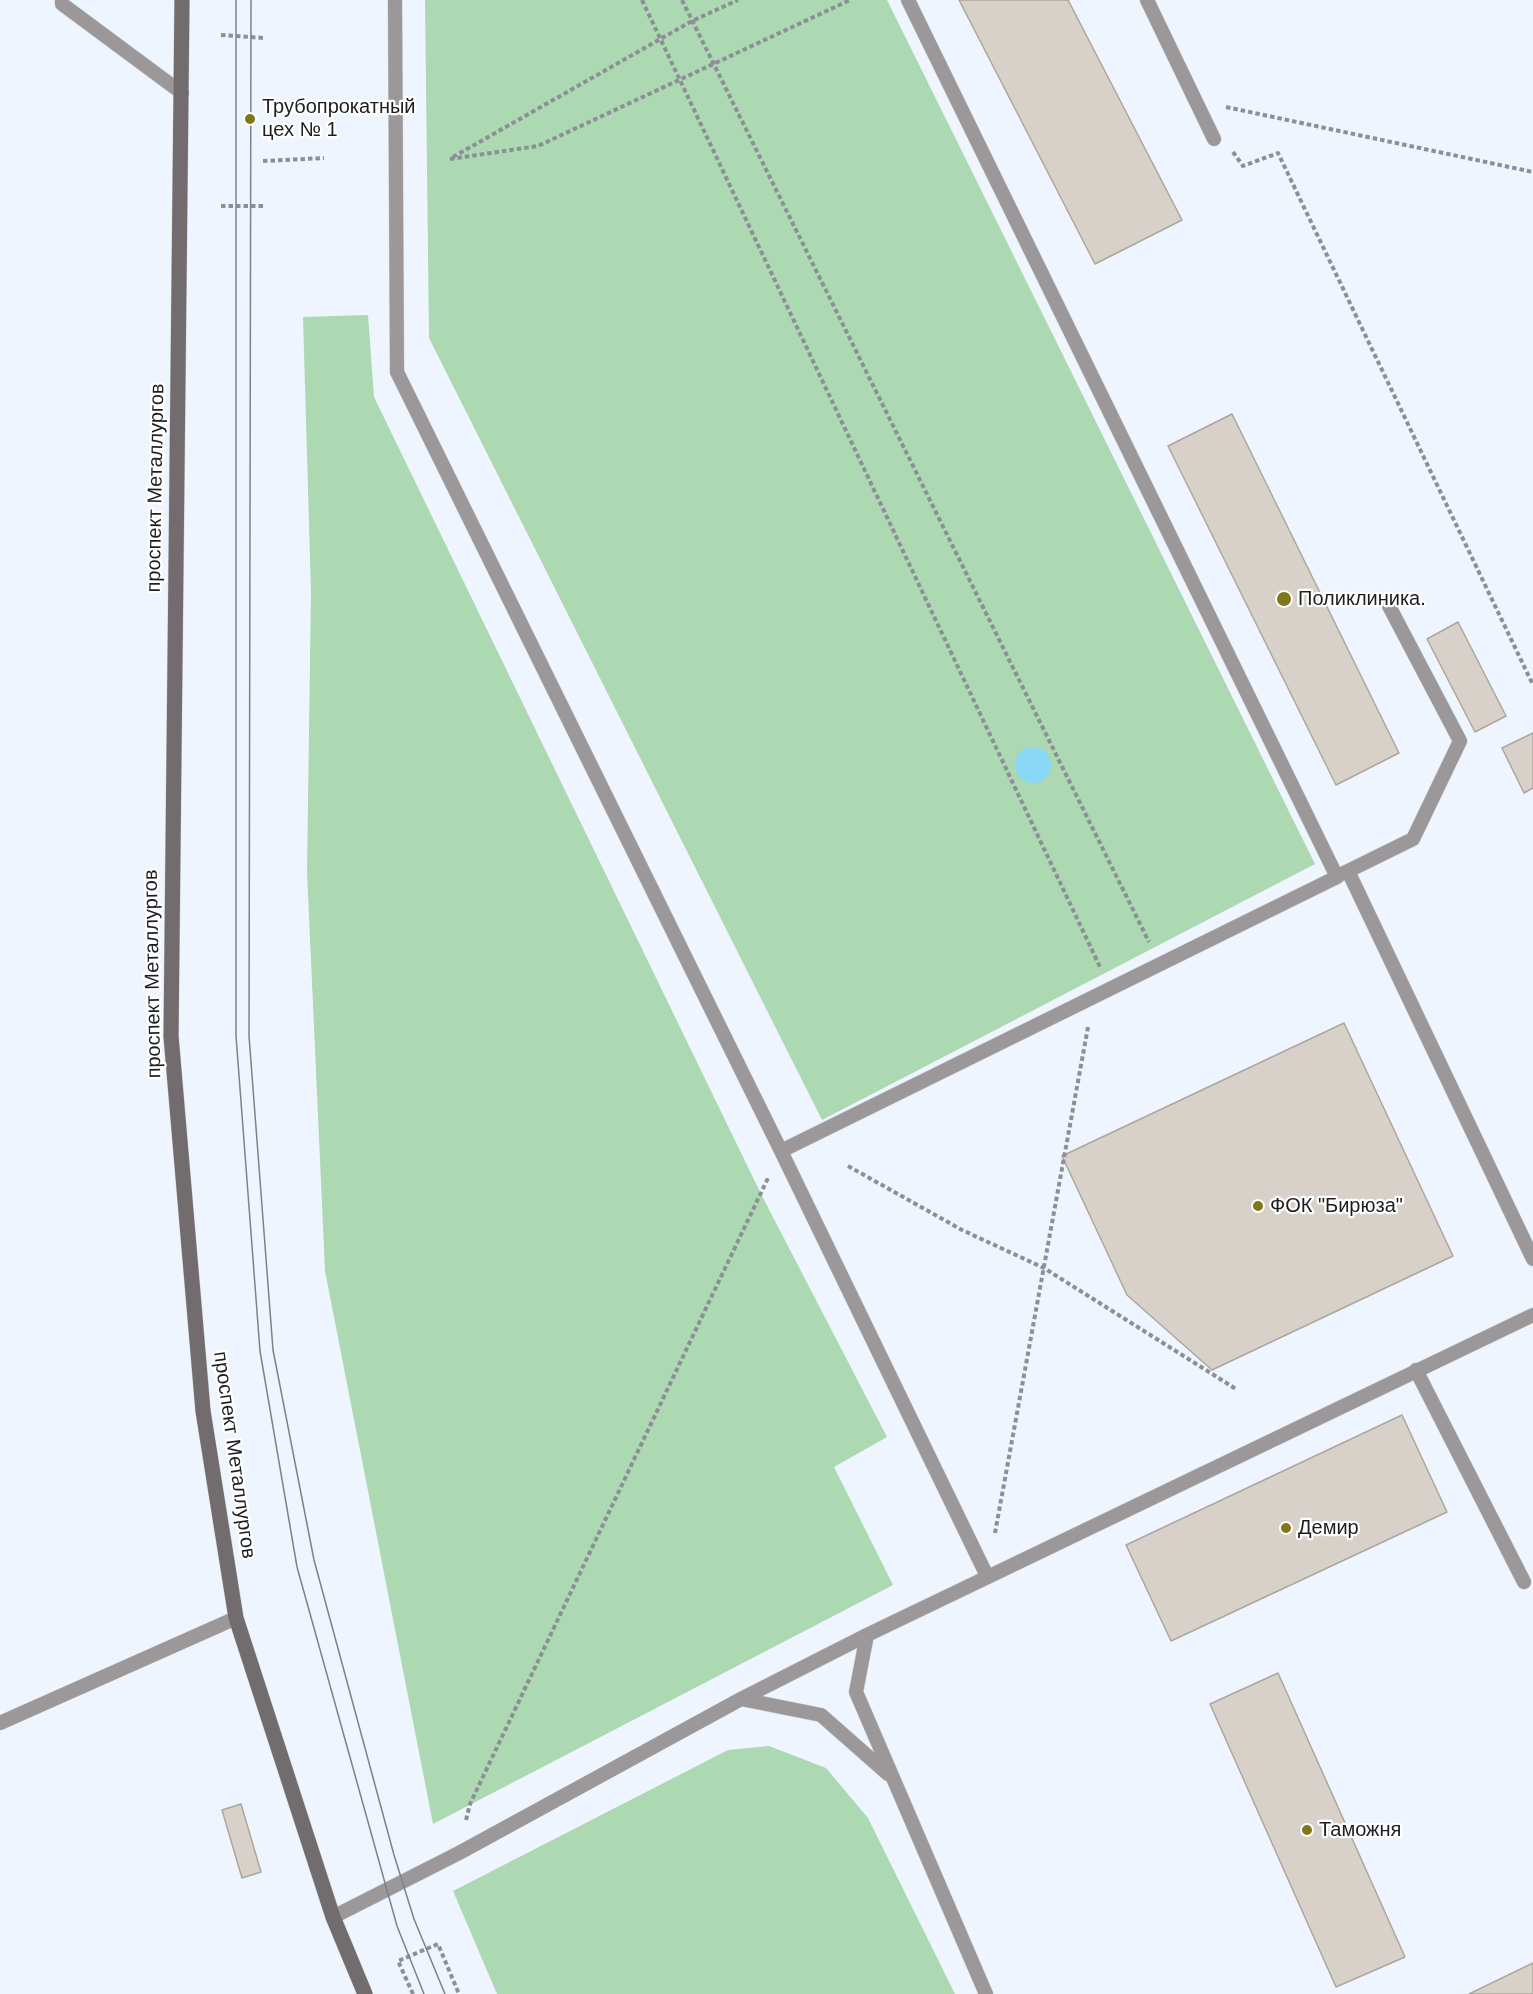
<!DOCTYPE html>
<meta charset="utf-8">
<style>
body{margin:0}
canvas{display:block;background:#eff5fe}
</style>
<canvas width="1533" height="1994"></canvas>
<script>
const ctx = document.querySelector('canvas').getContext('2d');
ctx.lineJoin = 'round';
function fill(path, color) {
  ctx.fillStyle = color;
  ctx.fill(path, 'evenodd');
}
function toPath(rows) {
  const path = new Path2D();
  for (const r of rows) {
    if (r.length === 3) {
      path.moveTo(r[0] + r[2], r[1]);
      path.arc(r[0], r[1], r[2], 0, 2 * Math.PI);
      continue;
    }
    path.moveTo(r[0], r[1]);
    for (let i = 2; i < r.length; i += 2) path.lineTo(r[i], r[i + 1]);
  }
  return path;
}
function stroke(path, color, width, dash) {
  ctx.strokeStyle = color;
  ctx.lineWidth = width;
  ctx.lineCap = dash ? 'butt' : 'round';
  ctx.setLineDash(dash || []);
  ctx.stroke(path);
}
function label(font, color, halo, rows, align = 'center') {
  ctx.font = font + ' Arial,sans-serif';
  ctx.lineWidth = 4.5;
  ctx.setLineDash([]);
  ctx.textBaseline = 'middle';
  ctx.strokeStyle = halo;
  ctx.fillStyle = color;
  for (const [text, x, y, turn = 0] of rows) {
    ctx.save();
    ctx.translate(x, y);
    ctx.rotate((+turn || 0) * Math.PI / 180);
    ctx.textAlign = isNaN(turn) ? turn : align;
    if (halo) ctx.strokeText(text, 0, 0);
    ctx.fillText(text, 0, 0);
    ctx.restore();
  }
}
fill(toPath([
 [425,0,887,0,1315,864,822,1120,429,338],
 [368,315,374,397,761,1194,887,1437,834,1467,893,1585,433,1824,325,1271,307,872,311,592,303,317],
 [769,1746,826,1768,868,1818,955,1994,497,1994,453,1891,728,1750]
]), '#acd8b2');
fill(toPath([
 [1033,765,18]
]), '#89d8f6');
const building = toPath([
 [959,0,1068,0,1182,220,1095,264,959,0],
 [1232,414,1399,753,1336,785,1168,446,1232,414],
 [1458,622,1506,716,1475,732,1427,639,1458,622],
 [1533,733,1533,788,1524,793,1502,748,1533,733],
 [1344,1023,1453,1256,1212,1370,1127,1295,1062,1156,1344,1023],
 [1402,1415,1447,1512,1171,1641,1126,1545,1402,1415],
 [1278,1673,1405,1957,1336,1987,1210,1704,1278,1673],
 [241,1804,261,1872,242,1878,222,1810,241,1804],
 [1533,1963,1533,1994,1469,1994,1533,1963]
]);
fill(building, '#d8d1c9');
stroke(building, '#ada69e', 1.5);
const lane = toPath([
 [62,0,62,4,182,93],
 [395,0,397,372,781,1151,987,1576],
 [1147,0,1214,139],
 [1348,871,1533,1259],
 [1342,874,1413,839,1460,741,1389,606],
 [781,1151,1337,877,908,0],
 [1416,1370,1524,1582],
 [867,1635,856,1692,986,1994],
 [741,1699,821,1715,888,1774],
 [0,1723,236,1618],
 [333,1917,459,1853,741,1699,867,1635,1533,1315]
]);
const secondary = toPath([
 [182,0,171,1036,203,1411,236,1618,333,1917,365,1994]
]);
stroke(lane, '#cdd3db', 15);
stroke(secondary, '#cdd3db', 16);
stroke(toPath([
 [642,0,1100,967],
 [682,0,1149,942],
 [221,35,264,38],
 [1226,107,1533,172],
 [1233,152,1243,166,1278,153,1533,685],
 [453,157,692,21,738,0],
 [450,159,538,146,850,0],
 [263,161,324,158],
 [221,206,263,206],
 [848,1166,962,1230,1044,1268,1236,1389],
 [995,1533,1088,1027],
 [466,1820,470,1804,768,1178],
 [413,1994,398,1961,438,1944,459,1994]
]), '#8c9096', 4, [4.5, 3]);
stroke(lane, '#9c9899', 14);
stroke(secondary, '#726c6e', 15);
stroke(toPath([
 [236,0,236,1036,260,1351,297,1567,397,1926,424,1994],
 [251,0,249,1036,273,1350,314,1560,394,1855,414,1919,445,1994]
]), '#7e8288', 1.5);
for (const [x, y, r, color] of [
 [250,119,6,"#81761a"],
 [1284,599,8,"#81761a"],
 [1258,1206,6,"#81761a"],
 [1286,1528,6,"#81761a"],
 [1307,1830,6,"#81761a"]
]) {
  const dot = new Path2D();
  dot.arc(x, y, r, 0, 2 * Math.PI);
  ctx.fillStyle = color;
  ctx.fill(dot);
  stroke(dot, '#fff', 2);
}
label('20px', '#1c1e21', '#fff', [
 ["Трубопрокатный",262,107],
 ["цех № 1",262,130],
 ["Поликлиника.",1298,599],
 ["ФОК \"Бирюза\"",1270,1206],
 ["Демир",1298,1528],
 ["Таможня",1319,1830]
], 'left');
label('20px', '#1c1e21', '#fff', [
 ["проспект Металлургов",156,488,-89],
 ["проспект Металлургов",153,974,-91],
 ["проспект Металлургов",234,1455,82]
]);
</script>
